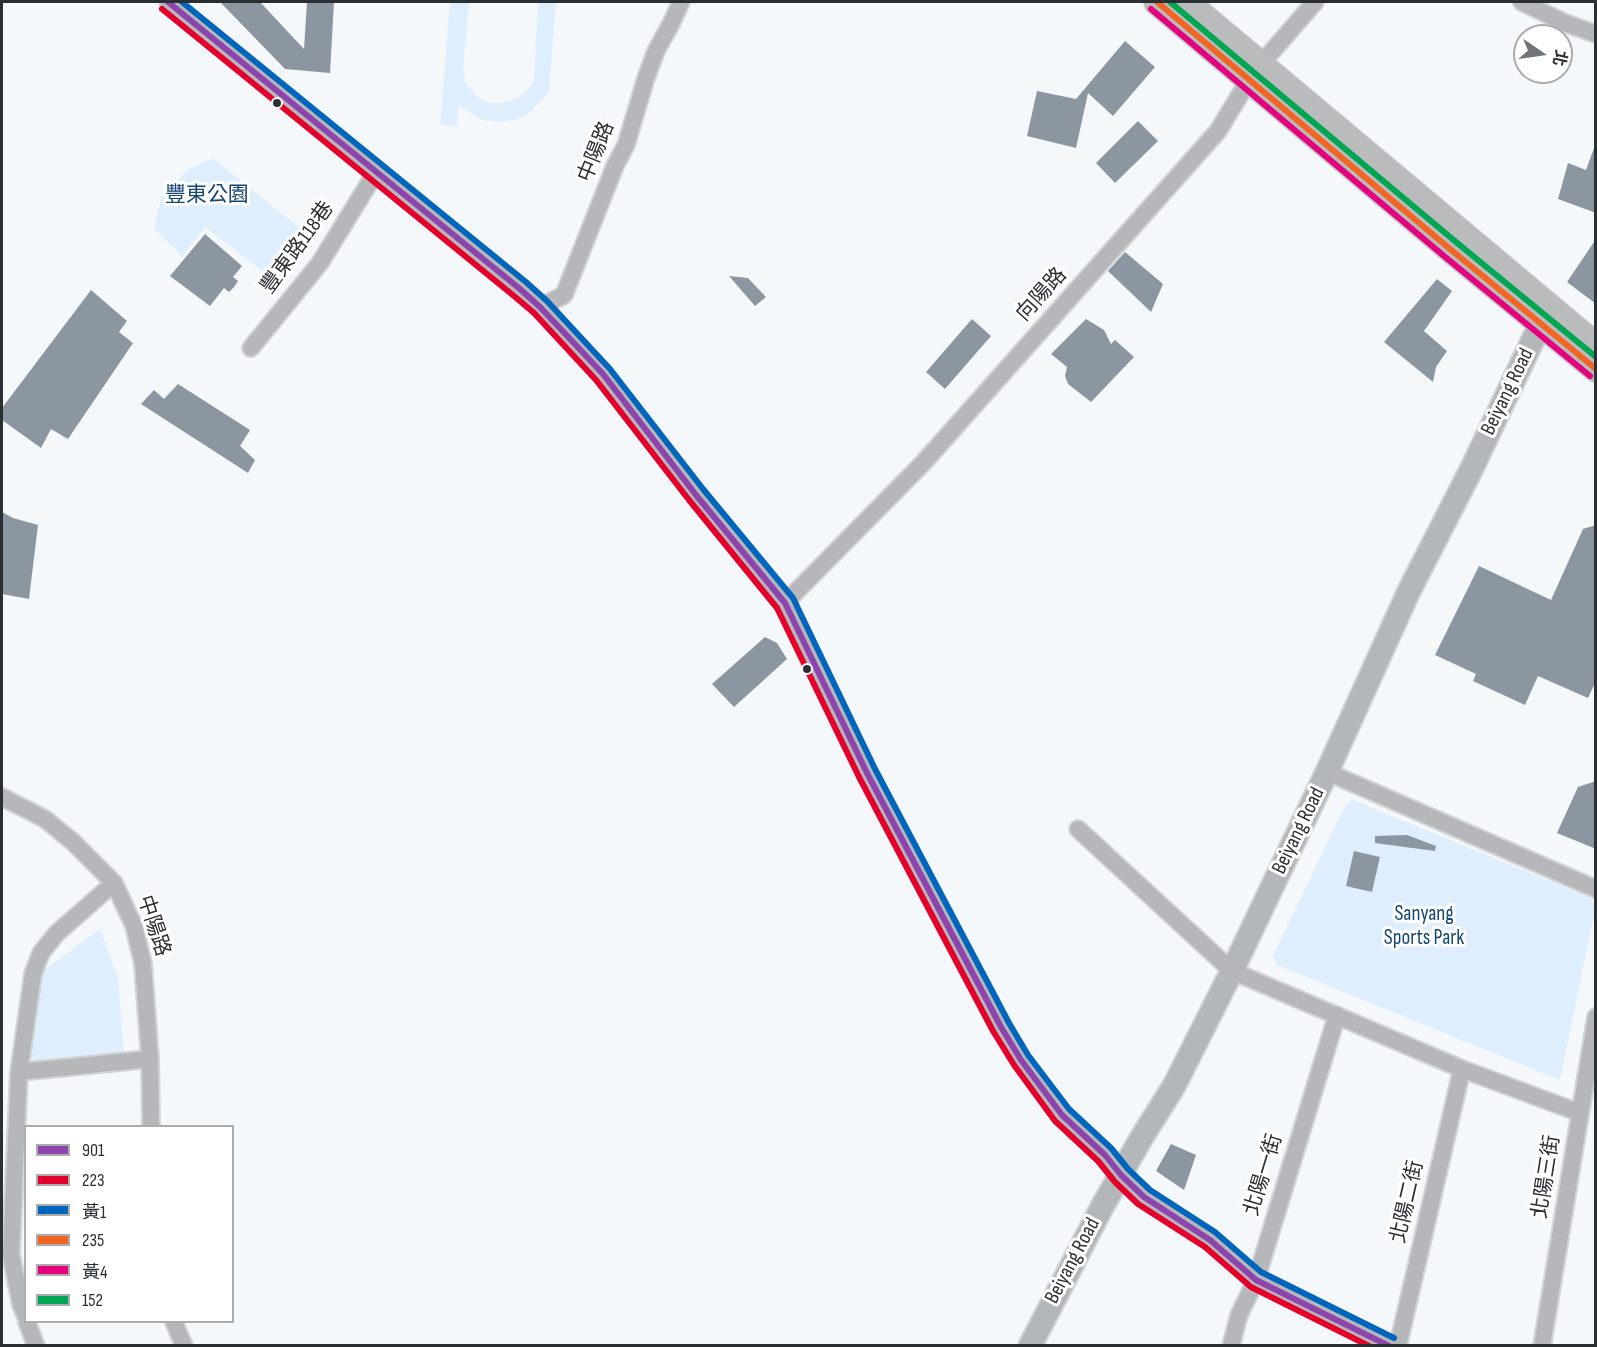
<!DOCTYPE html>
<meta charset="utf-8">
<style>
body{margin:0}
#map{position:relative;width:1597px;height:1347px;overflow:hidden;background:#f5f8fb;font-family:"Sofia Sans Condensed","Noto Sans TC",sans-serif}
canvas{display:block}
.frame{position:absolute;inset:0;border:3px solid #2a2f34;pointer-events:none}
.legend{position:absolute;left:24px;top:1125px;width:210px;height:198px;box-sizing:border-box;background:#fff;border:2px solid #aaacae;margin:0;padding:8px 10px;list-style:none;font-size:18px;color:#2a2f34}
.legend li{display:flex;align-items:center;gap:12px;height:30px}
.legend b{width:30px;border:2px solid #aaacae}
.north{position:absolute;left:1513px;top:24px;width:60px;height:60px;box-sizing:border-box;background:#fff;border:2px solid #aaacae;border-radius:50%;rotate:103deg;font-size:16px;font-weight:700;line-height:24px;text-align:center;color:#2a2f34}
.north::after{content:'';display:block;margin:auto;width:21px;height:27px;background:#71757a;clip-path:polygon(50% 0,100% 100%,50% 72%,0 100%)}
</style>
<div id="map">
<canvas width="1597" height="1347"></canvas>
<div class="frame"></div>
<ul class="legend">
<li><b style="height:8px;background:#8e44ad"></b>901</li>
<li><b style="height:8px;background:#e4002b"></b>223</li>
<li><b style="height:8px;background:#0065bd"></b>黃1</li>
<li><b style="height:8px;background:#f26522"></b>235</li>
<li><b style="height:8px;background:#e5007d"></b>黃4</li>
<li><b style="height:8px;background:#00a651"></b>152</li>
</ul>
<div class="north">北</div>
</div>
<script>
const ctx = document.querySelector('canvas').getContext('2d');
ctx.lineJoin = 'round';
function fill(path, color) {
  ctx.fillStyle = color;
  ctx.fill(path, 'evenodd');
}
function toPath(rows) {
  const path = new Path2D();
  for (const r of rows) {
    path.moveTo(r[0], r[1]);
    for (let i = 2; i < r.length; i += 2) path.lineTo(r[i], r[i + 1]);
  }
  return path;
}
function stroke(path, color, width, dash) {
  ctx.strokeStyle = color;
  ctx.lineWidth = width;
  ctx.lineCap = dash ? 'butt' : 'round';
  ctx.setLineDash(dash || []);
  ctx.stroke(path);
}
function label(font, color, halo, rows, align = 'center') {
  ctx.font = font + ' "Sofia Sans Condensed","Noto Sans TC",sans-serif';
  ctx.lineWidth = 6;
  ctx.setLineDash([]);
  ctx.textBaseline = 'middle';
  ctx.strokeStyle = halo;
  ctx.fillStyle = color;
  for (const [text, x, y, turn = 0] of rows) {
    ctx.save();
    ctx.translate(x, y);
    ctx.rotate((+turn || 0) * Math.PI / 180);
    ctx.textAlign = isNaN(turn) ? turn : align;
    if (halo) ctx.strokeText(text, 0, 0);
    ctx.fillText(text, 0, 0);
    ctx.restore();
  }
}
fill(toPath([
 [450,2,469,2,463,70,465,82,476,96,484,101,493,103,502,103,518,98,530,87,534,80,538,2,556,2,549,91,529,114,515,120,499,122,483,120,458,105,457,126,440,125],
 [213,158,302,230,267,275,205,227,182,256,154,229,161,198,187,170],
 [1353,800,1591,898,1595,910,1560,1080,1277,965,1273,956,1346,804],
 [100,929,118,978,124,1058,24,1071,39,974]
]), '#deeefd');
fill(toPath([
 [220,2,260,2,304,49,307,2,334,2,330,73,285,69],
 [1125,41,1155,67,1113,116,1088,93,1076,148,1027,136,1037,91,1076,99],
 [1138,121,1158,141,1115,183,1096,163],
 [1594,148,1596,149,1596,213,1558,199,1568,163,1586,170],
 [205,234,242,266,233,277,238,281,234,287,229,292,224,288,210,306,170,276],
 [1596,239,1596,304,1567,282],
 [1125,252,1163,284,1151,312,1108,271],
 [729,276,748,278,766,297,755,306],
 [1437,279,1452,291,1424,331,1447,351,1436,367,1433,382,1384,342],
 [91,290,127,321,119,332,133,343,68,439,51,429,41,448,2,420,2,408],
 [972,319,991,336,945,389,926,372],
 [1086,319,1104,330,1111,344,1115,340,1134,357,1091,402,1068,384,1065,376,1067,367,1051,354],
 [178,384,250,430,240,446,255,460,248,473,141,404,154,390,164,399],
 [2,512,13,518,38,525,29,599,2,594],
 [1596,525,1596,681,1588,698,1538,676,1525,705,1473,681,1476,674,1435,655,1479,566,1551,600,1583,529],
 [765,637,777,643,787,659,734,707,712,684],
 [1596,781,1596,849,1557,833,1578,787],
 [1407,835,1436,846,1435,851,1375,843,1375,836],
 [1354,851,1380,857,1372,892,1346,886],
 [1171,1144,1196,1155,1184,1190,1156,1171]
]), '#8b96a0');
const street = toPath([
 [168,2,520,289,540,307,603,374,696,495,785,603,867,773,1001,1027,1021,1060,1062,1115,1105,1155,1121,1175,1144,1197,1210,1240,1256,1280,1390,1346],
 [1522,2,1565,23,1596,34],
 [540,307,564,295,615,166,626,145,646,78,656,51,672,22,681,2],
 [251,348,320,263,376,172],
 [785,603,924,462,1218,131,1249,80,1261,64,1315,2],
 [1327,772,1596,889],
 [2,797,45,819,73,842,114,883,134,926,143,964,150,1059,151,1126],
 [1078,829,1232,971,1462,1069,1580,1113],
 [19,1072,150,1059],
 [26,1317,21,1305,11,1254,19,1072,33,974,41,953,57,933,114,883],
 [27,1322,36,1346],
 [174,1322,184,1346],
 [1231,1346,1239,1315,1256,1280,1337,1015],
 [1398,1346,1462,1069],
 [1542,1346,1596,1017]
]);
const secondary = toPath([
 [1030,1346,1102,1207,1142,1137,1174,1086,1232,971,1327,772,1409,591,1472,468,1540,325,1549,309]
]);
const primary = toPath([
 [1157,2,1450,249,1596,369],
 [1186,2,1596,346]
]);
stroke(street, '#d1d4d6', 20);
stroke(secondary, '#d1d4d6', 26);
stroke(primary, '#d1d4d6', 28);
stroke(street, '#b6b7ba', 16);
stroke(secondary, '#b4b7ba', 22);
stroke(primary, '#b9bbbd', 26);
stroke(toPath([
 [168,2,520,289,540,307,603,374,696,495,785,603,867,773,1001,1027,1021,1060,1062,1115,1105,1155,1121,1175,1144,1197,1210,1240,1256,1280,1389,1346]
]), '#8e44ad', 6);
stroke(toPath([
 [162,9,514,296,534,313,596,380,689,500,777,608,859,777,993,1031,1014,1065,1055,1121,1098,1161,1115,1182,1138,1204,1205,1247,1251,1287,1369,1346]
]), '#e4002b', 6);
stroke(toPath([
 [182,2,526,282,547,301,610,369,703,489,793,598,875,769,1009,1023,1028,1055,1069,1109,1111,1148,1128,1169,1150,1190,1215,1232,1261,1272,1394,1338]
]), '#0065bd', 6);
stroke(toPath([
 [1157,2,1450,249,1596,369]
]), '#f26522', 6);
stroke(toPath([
 [1151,9,1444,256,1590,376]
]), '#e5007d', 6);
stroke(toPath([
 [1170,2,1456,242,1596,357]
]), '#00a651', 6);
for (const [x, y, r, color] of [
 [277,103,5,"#2a2f34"],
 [807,669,5,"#2a2f34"]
]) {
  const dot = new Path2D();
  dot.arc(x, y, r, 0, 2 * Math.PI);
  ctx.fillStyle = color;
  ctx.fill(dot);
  stroke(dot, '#fff', 2);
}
label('21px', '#2a2f34', '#fff', [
 ["中陽路",597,152,-68],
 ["豐東路118巷",298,248,-54],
 ["向陽路",1042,295,-48],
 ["Beiyang Road",1508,392,-64],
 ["Beiyang Road",1299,831,-64],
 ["中陽路",153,926,72],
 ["北陽一街",1264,1175,-73],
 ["北陽三街",1547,1177,-81],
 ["北陽二街",1408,1202,-77],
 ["Beiyang Road",1073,1261,-62]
]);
label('21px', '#154571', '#fff', [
 ["豐東公園",207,196],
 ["Sanyang",1424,915],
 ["Sports Park",1424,939]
]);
</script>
